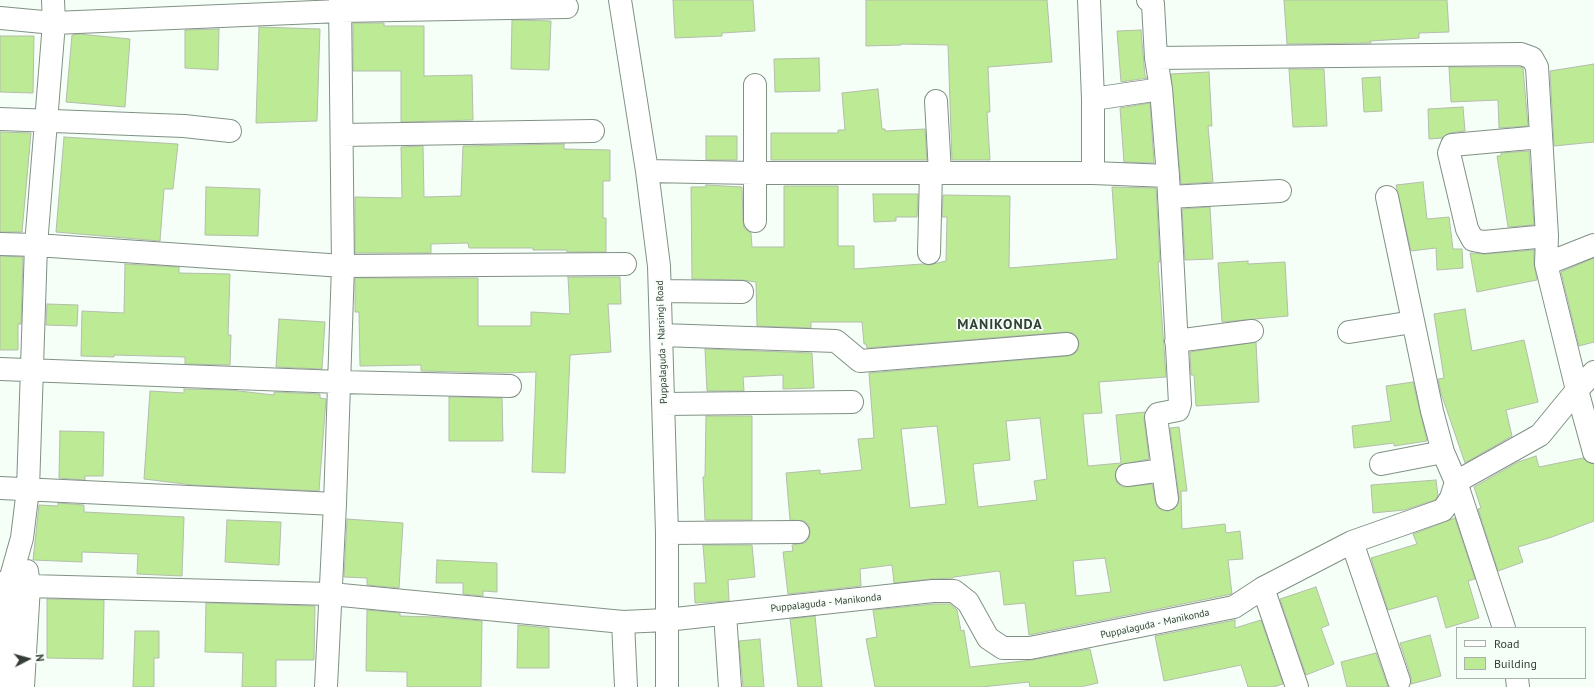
<!DOCTYPE html>
<style>
body{margin:0}
#map{position:relative;width:1594px;height:687px;overflow:hidden;background:#f6fef8;font-family:"PT Sans",sans-serif}
canvas{display:block}
.legend{position:absolute;left:1456px;top:627px;width:130px;height:52px;box-sizing:border-box;background:#f6fef8;border:1px solid #a9b1ab;margin:0;padding:5px 7px;list-style:none;font-size:12px;color:#363d37}
.legend li{display:flex;align-items:center;gap:8px;height:20px}
.legend b{width:20px;border:1px solid #a9b1ab}
.north{position:absolute;left:8px;top:639px;width:40px;height:40px;-webkit-text-stroke:3px #f6fef8;paint-order:stroke;rotate:84deg;font-size:11px;font-weight:700;line-height:16px;text-align:center;color:#363d37}
.north::after{content:'';display:block;margin:auto;width:14px;height:18px;background:#363d37;clip-path:polygon(50% 0,100% 100%,50% 72%,0 100%)}
</style>
<div id="map">
<canvas width="1594" height="687"></canvas>
<ul class="legend">
<li><b style="height:5px;background:#fff"></b>Road</li>
<li><b style="height:11px;background:#bcea95"></b>Building</li>
</ul>
<div class="north">N</div>
</div>
<script>
const ctx = document.querySelector('canvas').getContext('2d');
ctx.lineJoin = 'round';
function fill(path, color) {
  ctx.fillStyle = color;
  ctx.fill(path, 'evenodd');
}
function toPath(rows) {
  const path = new Path2D();
  for (const r of rows) {
    path.moveTo(r[0], r[1]);
    for (let i = 2; i < r.length; i += 2) path.lineTo(r[i], r[i + 1]);
  }
  return path;
}
function stroke(path, color, width, dash) {
  ctx.strokeStyle = color;
  ctx.lineWidth = width;
  ctx.lineCap = dash ? 'butt' : 'round';
  ctx.setLineDash(dash || []);
  ctx.stroke(path);
}
function label(font, color, halo, rows, align = 'center') {
  ctx.font = font + ' "PT Sans",sans-serif';
  ctx.lineWidth = 3.5;
  ctx.setLineDash([]);
  ctx.textBaseline = 'middle';
  ctx.strokeStyle = halo;
  ctx.fillStyle = color;
  for (const [text, x, y, turn = 0] of rows) {
    ctx.save();
    ctx.translate(x, y);
    ctx.rotate((+turn || 0) * Math.PI / 180);
    ctx.textAlign = isNaN(turn) ? turn : align;
    if (halo) ctx.strokeText(text, 0, 0);
    ctx.fillText(text, 0, 0);
    ctx.restore();
  }
}
const building = toPath([
 [673,0,753,0,755,31,722,33,722,36,675,38,673,0],
 [866,0,1047,0,1052,62,988,67,990,112,987,112,990,160,952,160,948,45,901,44,901,45,866,46,866,0],
 [1284,0,1447,0,1449,32,1419,33,1419,38,1370,41,1371,43,1287,44,1284,0],
 [512,20,551,21,549,70,511,69,512,20],
 [353,23,384,23,384,26,424,26,424,76,472,75,473,120,401,122,401,71,353,71,353,23],
 [259,27,320,29,317,121,256,123,259,27],
 [219,29,218,70,185,68,185,30,219,29],
 [1141,30,1145,76,1147,78,1121,82,1117,31,1141,30],
 [79,34,130,39,125,107,66,102,72,35,79,34],
 [0,36,34,36,33,93,0,92,0,36],
 [819,58,820,91,775,92,774,59,819,58],
 [1594,64,1594,142,1554,146,1550,71,1594,64],
 [1449,67,1519,67,1523,68,1528,126,1499,128,1498,100,1451,102,1449,67],
 [1289,69,1324,69,1327,126,1293,127,1289,69],
 [1209,72,1212,126,1208,126,1213,182,1181,184,1171,74,1209,72],
 [1380,77,1382,111,1364,112,1362,78,1380,77],
 [878,89,882,129,885,129,885,131,925,129,927,160,771,160,771,133,838,133,838,130,845,130,842,93,878,89],
 [1150,103,1154,163,1124,162,1120,108,1150,103],
 [1463,107,1465,131,1450,133,1442,138,1429,139,1428,109,1463,107],
 [0,132,31,133,22,232,0,232,0,132],
 [706,136,737,136,737,160,706,160,706,136],
 [64,137,178,144,173,189,164,189,160,241,56,232,64,137],
 [564,144,564,149,610,150,610,181,603,181,603,218,606,218,606,252,567,252,567,250,533,250,533,248,469,248,468,243,431,244,431,253,355,253,355,197,402,198,401,147,423,146,424,197,461,196,463,146,564,144],
 [1529,151,1534,225,1508,227,1497,156,1501,156,1501,153,1529,151],
 [1423,182,1427,219,1449,217,1453,249,1462,249,1463,268,1437,270,1436,248,1411,251,1396,185,1423,182],
 [706,185,742,187,743,221,744,228,751,233,752,247,784,247,784,186,838,186,838,246,854,246,854,269,922,264,929,265,946,261,947,217,942,217,943,195,1010,196,1009,268,1117,259,1112,187,1156,188,1160,262,1158,262,1166,377,1099,382,1102,413,1083,414,1088,466,1121,463,1116,415,1145,412,1144,419,1149,459,1120,465,1116,470,1115,477,1117,483,1123,487,1152,484,1157,507,1162,510,1168,511,1174,509,1178,504,1179,497,1170,428,1179,427,1187,491,1181,491,1182,529,1225,524,1226,533,1240,531,1243,559,1228,560,1232,594,1029,635,1025,603,1004,605,1000,572,998,571,954,577,953,578,932,579,894,583,892,565,860,569,861,586,788,594,783,552,793,551,792,545,805,543,809,538,810,532,809,525,804,521,790,520,786,473,820,470,820,474,862,470,858,439,874,438,869,373,1068,356,1074,354,1078,350,1079,343,1077,337,1073,333,1066,332,867,348,866,344,864,344,862,322,811,322,811,328,757,326,756,282,742,280,692,279,691,187,706,187,706,185],
 [1040,418,1047,479,1034,481,1037,500,978,507,973,464,1010,460,1006,421,1040,418],
 [937,426,946,504,910,508,901,429,937,426],
 [1105,558,1111,592,1076,596,1073,561,1105,558],
 [206,187,260,189,258,236,205,235,206,187],
 [873,194,918,194,917,217,896,217,896,221,874,222,873,194],
 [1210,207,1213,259,1185,260,1182,209,1210,207],
 [1534,250,1534,264,1537,280,1477,292,1470,253,1485,254,1534,250],
 [0,256,23,257,21,324,18,324,18,350,0,350,0,256],
 [1594,258,1594,342,1579,346,1561,272,1594,258],
 [1248,261,1248,264,1285,262,1288,316,1222,322,1218,263,1248,261],
 [125,264,179,267,179,273,230,274,228,335,231,335,230,365,185,364,185,357,114,355,114,357,81,356,82,311,124,313,125,264],
 [568,277,620,277,621,304,608,304,611,352,570,355,565,473,532,472,536,372,502,373,421,371,421,365,360,366,359,312,355,312,355,278,478,278,478,326,531,326,531,312,570,314,568,277],
 [47,304,78,305,77,326,46,325,47,304],
 [1465,309,1472,351,1524,340,1538,402,1506,410,1512,436,1465,463,1441,393,1438,379,1444,378,1434,314,1465,309],
 [279,319,325,322,322,369,276,367,279,319],
 [1256,342,1259,402,1196,406,1194,375,1191,375,1190,352,1256,342],
 [705,349,812,353,814,388,783,389,783,375,743,377,744,391,707,391,705,349],
 [1413,382,1427,441,1394,446,1394,443,1354,448,1352,426,1391,421,1386,386,1413,382],
 [184,389,230,390,274,395,274,392,320,394,320,398,326,399,319,491,193,485,144,479,150,391,184,393,184,389],
 [449,397,502,398,503,441,449,441,449,397],
 [706,416,752,416,752,520,705,520,703,477,705,476,706,416],
 [60,431,104,432,103,476,85,476,85,480,59,478,60,431],
 [1536,456,1539,467,1583,458,1586,461,1594,464,1594,521,1552,537,1518,547,1523,562,1498,571,1478,509,1481,508,1474,487,1518,462,1536,456],
 [1436,480,1438,496,1435,500,1404,510,1373,513,1371,485,1436,480],
 [58,503,84,505,84,512,184,517,182,576,137,574,138,554,82,552,82,562,33,560,39,505,58,506,58,503],
 [1455,518,1475,579,1468,581,1479,618,1446,628,1437,596,1388,610,1371,558,1417,544,1413,534,1455,518],
 [347,519,403,523,399,588,367,585,367,578,344,577,347,519],
 [227,520,281,522,279,565,225,562,227,520],
 [703,545,752,545,755,577,728,580,729,601,695,603,694,583,706,583,703,545],
 [437,560,497,563,497,592,483,591,483,596,463,594,463,583,436,583,437,560],
 [1316,587,1329,625,1321,628,1334,664,1306,675,1280,599,1316,587],
 [47,599,104,600,103,659,47,658,47,599],
 [206,603,315,606,314,660,276,660,276,687,242,687,243,653,205,652,206,603],
 [934,604,950,604,957,610,961,631,964,630,970,667,1032,660,1090,649,1098,683,1080,687,1030,687,1029,682,981,687,875,687,866,639,877,637,873,610,934,604],
 [367,610,400,613,400,616,436,617,482,621,481,687,407,687,407,672,366,671,367,610],
 [815,616,822,687,798,687,790,619,815,616],
 [1235,620,1235,628,1261,620,1283,684,1273,687,1248,687,1241,665,1164,681,1155,636,1235,620],
 [518,625,549,628,549,668,517,668,518,625],
 [135,631,159,631,159,658,154,658,154,687,133,687,135,631],
 [1430,635,1441,676,1411,684,1411,677,1400,643,1430,635],
 [760,639,764,687,743,687,739,641,760,639],
 [1376,653,1388,687,1347,687,1341,662,1376,653]
]);
fill(building, '#bcea95');
stroke(building, '#b3beab', 1);
const minor = toPath([
 [620,0,647,171,659,266,667,533,667,687],
 [1089,0,1093,99,1093,173],
 [1148,0,1153,4,1156,58,1161,89,1168,176,1180,404,1178,410,1158,414,1156,417,1167,499],
 [0,18,54,23,340,11,567,7],
 [1156,58,1521,54,1532,58,1537,67,1547,236,1546,264,1577,390,1594,452],
 [755,85,755,221],
 [1093,99,1161,89],
 [936,101,940,173],
 [0,119,184,126,230,131],
 [342,135,593,131],
 [1541,137,1452,145,1449,153,1467,229,1473,240,1484,242,1547,236],
 [647,171,754,173,1093,173,1168,176],
 [1169,197,1280,191],
 [1387,197,1432,411,1443,452,1456,482,1504,628],
 [0,244,36,245,343,266,625,264],
 [929,253,931,173],
 [1546,264,1594,245],
 [660,291,742,292],
 [1349,332,1413,322],
 [661,335,836,341,860,361,1067,344],
 [1176,341,1252,331],
 [0,369,340,382,510,386],
 [663,404,852,402],
 [1381,464,1443,452],
 [1127,475,1163,470],
 [0,488,335,504],
 [667,533,798,532],
 [1352,542,1399,681],
 [0,583,29,586,331,594,623,622,666,620,933,591,954,591,968,602,988,638,1003,648,1030,648,1234,607,1263,588,1352,542,1443,510,1451,498,1456,482,1540,435,1577,390,1594,372],
 [1263,588,1297,687],
 [725,614,730,687],
 [623,622,626,687],
 [1517,678,1518,687],
 [4,687,9,584,22,538,28,489,36,245,54,23,53,0],
 [23,687,29,586,27,571],
 [326,687,335,504,343,266,340,0]
]);
stroke(minor, '#809184', 24);
stroke(minor, '#fff', 22);
label('10px', '#363d37', '#f6fef8', [
 ["Puppalaguda - Narsingi Road",662,342,-92],
 ["Puppalaguda - Manikonda",826,603,-6],
 ["Puppalaguda - Manikonda",1155,624,-12]
]);
ctx.letterSpacing = '1px';
label('bold 14px', '#314034', '#f6fef8', [
 ["MANIKONDA",1000,325]
]);
ctx.letterSpacing = '0px';
</script>
